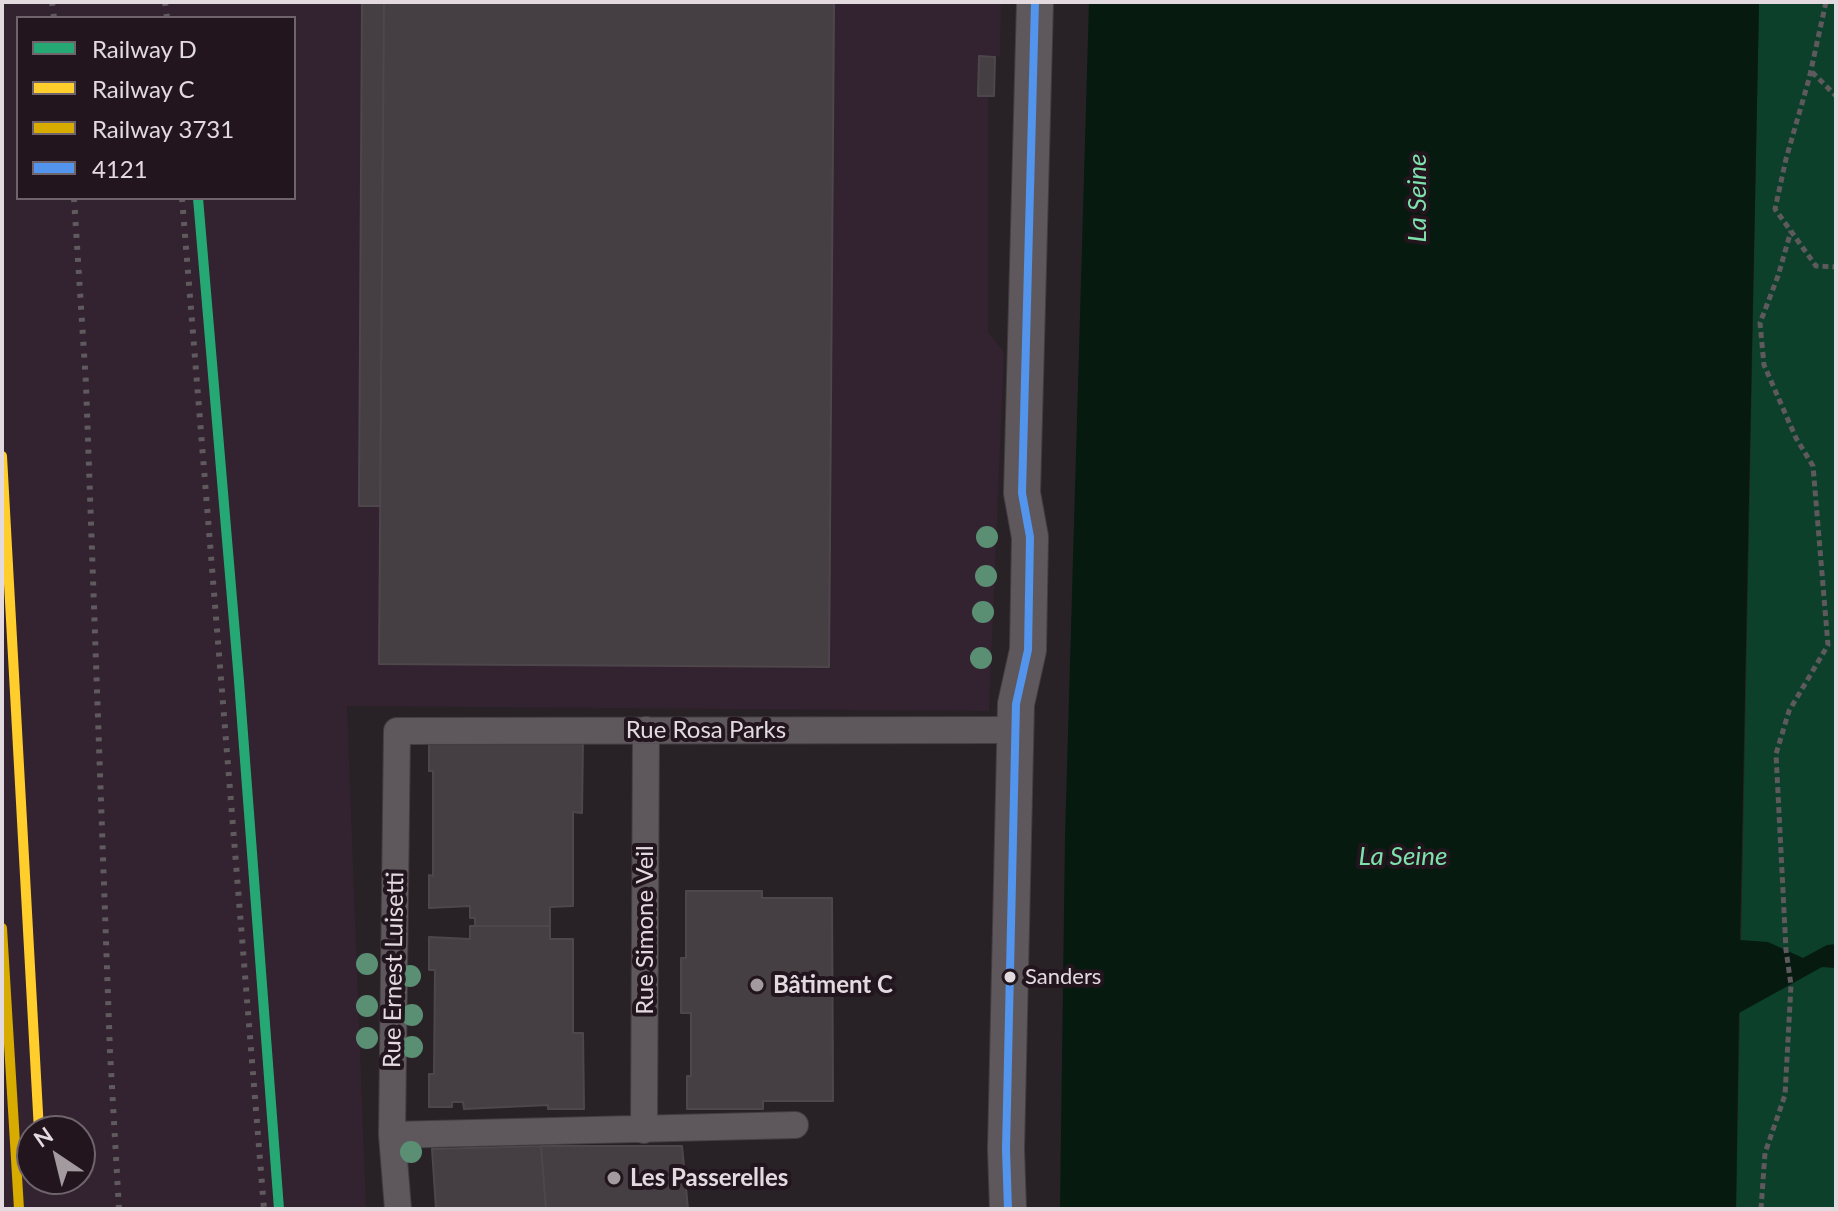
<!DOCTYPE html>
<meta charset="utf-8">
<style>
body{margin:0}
#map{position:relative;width:1838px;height:1211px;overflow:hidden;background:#282227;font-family:Lato,sans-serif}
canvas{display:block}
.frame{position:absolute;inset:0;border:4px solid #e3dae0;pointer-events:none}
.legend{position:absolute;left:16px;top:16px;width:280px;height:184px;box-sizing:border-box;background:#22151e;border:2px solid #6f646c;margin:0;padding:10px 14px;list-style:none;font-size:24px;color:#e3dae0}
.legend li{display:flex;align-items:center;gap:16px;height:40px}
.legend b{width:40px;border:2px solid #6f646c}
.north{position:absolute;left:16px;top:1115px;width:80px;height:80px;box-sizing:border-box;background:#22151e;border:2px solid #6f646c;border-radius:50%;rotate:325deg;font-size:22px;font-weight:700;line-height:32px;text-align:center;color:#e3dae0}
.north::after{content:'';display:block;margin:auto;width:28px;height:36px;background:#a29a9f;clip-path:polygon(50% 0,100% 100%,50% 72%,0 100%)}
</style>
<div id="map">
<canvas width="1838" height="1211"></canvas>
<div class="frame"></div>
<ul class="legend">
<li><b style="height:10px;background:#26a874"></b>Railway D</li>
<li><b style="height:10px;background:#ffcd2c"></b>Railway C</li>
<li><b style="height:10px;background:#d8ab00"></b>Railway 3731</li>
<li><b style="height:10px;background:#5394ec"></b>4121</li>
</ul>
<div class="north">N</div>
</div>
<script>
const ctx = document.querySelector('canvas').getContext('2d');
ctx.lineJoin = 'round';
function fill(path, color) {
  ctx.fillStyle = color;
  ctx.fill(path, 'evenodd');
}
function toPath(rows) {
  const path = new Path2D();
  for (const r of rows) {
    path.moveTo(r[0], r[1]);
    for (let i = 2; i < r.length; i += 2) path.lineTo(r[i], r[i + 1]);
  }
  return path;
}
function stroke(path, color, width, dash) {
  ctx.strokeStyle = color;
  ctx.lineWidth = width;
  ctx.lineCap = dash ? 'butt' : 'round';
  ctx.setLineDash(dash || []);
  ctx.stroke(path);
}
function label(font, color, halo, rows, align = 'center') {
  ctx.font = font + ' Lato,sans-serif';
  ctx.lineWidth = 8;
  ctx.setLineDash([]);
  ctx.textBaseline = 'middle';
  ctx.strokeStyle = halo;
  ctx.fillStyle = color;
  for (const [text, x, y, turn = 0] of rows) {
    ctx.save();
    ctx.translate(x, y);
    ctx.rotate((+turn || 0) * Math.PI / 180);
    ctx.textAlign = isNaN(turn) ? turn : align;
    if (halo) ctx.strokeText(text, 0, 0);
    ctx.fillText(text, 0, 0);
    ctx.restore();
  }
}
fill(toPath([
 [2,2,1001,2,1000,56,995,57,994,96,988,96,988,332,1004,352,989,711,347,706,366,1209,2,1209],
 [18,18,294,18,294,198,18,198],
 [32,1131,80,1131,80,1179,32,1179]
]), '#33222f');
fill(toPath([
 [1759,2,1836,2,1836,1209,1736,1209]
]), '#0c402a');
fill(toPath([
 [1089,2,1759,2,1740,940,1768,942,1803,958,1827,945,1836,944,1836,968,1822,967,1739,1013,1736,1209,1060,1209,1065,836]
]), '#071a10');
const building = toPath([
 [362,2,384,2,380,506,359,506,362,2],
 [384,2,834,2,829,667,379,664,384,2],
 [979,56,995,57,994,96,978,96,979,56],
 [583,737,582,813,573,812,573,906,550,907,550,926,475,926,475,918,470,918,470,906,429,908,429,875,433,876,433,771,429,771,429,739,583,737],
 [686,891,762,891,762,898,832,898,833,1101,763,1101,763,1109,687,1109,687,1076,691,1076,691,1013,681,1013,681,958,686,958,686,891],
 [470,926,550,926,550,939,573,939,573,1033,583,1033,584,1109,548,1109,548,1105,464,1109,463,1102,452,1102,452,1107,429,1107,429,1074,434,1074,435,970,429,970,429,937,470,939,470,926],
 [541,1146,546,1209,436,1209,432,1149,541,1146],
 [541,1146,682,1146,688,1209,546,1209,541,1146]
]);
fill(building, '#453f43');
stroke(building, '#4d474c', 2);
const street = toPath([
 [644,1130,646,730],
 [392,1135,795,1125],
 [398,1209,392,1135,397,731,1016,730]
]);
const secondary = toPath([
 [1008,1209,1006,1149,1016,704,1028,650,1030,537,1022,493,1035,2]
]);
stroke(street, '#433d42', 28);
stroke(secondary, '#433d42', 38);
stroke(toPath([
 [1826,2,1809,79,1786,159,1775,209,1816,266,1836,267],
 [1812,72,1836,96],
 [1761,1209,1765,1153,1785,1095,1791,985,1786,950,1776,754,1789,711,1828,645,1813,466,1796,438,1764,365,1760,323,1778,276,1791,231]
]), '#5e595d', 5, [6, 4]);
stroke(street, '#5e585c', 26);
stroke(secondary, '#5e585c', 36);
stroke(toPath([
 [52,2,54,18],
 [165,2,167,18],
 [74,198,86,384,110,1052,119,1209],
 [182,198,264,1209]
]), '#5f5a5e', 6, [4, 8]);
stroke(toPath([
 [1008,1209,1006,1149,1016,704,1028,650,1030,537,1022,493,1035,2]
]), '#5394ec', 8);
stroke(toPath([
 [198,198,239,681,279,1209]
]), '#26a874', 10);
stroke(toPath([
 [2,456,39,1131]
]), '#ffcd2c', 10);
stroke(toPath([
 [2,928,19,1209]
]), '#d8ab00', 10);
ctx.fillStyle = '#5b8f74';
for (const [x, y] of [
 [987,537],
 [986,576],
 [983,612],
 [981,658],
 [367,964],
 [410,976],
 [367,1006],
 [412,1015],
 [367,1038],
 [412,1047],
 [411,1152]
]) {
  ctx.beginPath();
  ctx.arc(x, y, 11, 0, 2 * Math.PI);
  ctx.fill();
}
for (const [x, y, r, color] of [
 [1010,977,7,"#e3dae0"],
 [757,985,8,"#a29a9f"],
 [614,1178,8,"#a29a9f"]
]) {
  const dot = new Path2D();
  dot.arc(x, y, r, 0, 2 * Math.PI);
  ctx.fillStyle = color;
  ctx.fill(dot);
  stroke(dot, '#22151e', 3);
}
label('22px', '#e3dae0', '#22151e', [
 ["Sanders",1025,977]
], 'left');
label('24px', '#e3dae0', '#22151e', [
 ["Rue Rosa Parks",706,730],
 ["Rue Simone Veil",645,930,-90],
 ["Rue Ernest Luisetti",394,970,-89]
]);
label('bold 24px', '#e3dae0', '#22151e', [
 ["Bâtiment C",773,985],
 ["Les Passerelles",630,1178]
], 'left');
label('italic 26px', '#7ee1ac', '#22151e', [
 ["La Seine",1418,198,-90],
 ["La Seine",1403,857]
]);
</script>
